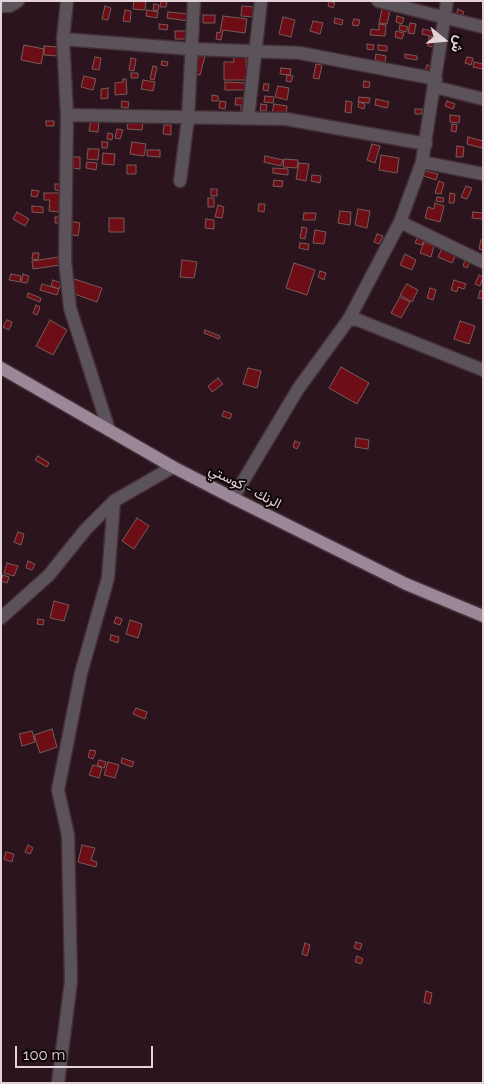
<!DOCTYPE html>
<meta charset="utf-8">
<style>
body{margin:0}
#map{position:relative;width:484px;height:1084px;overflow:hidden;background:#2b141d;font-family:Raleway,Vazirmatn,sans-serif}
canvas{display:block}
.frame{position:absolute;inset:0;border:2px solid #e3d2d7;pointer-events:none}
.north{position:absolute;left:419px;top:15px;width:50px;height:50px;-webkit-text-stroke:4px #0d0507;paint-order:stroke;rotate:107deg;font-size:14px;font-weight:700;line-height:20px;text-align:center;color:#e3d2d7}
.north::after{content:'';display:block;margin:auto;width:18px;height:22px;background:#e3d2d7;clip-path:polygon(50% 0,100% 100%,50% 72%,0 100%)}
.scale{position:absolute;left:15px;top:1046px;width:138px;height:22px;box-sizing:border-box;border:2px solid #e3d2d7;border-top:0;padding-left:6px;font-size:15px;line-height:18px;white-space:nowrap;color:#e3d2d7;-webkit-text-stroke:4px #0d0507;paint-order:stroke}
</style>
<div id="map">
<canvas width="484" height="1084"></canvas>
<div class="frame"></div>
<div class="north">ش</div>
<div class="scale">100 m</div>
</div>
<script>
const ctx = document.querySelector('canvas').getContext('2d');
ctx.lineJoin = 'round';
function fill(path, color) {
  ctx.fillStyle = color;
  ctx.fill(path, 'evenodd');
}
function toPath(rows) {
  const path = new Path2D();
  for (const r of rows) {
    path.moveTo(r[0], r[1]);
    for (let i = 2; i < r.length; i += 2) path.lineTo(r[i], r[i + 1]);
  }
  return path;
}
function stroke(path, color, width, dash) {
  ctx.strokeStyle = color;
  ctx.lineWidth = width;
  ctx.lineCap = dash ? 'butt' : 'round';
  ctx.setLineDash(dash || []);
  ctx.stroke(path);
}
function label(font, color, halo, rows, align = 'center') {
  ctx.font = font + ' Raleway,Vazirmatn,sans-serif';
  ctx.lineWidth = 4;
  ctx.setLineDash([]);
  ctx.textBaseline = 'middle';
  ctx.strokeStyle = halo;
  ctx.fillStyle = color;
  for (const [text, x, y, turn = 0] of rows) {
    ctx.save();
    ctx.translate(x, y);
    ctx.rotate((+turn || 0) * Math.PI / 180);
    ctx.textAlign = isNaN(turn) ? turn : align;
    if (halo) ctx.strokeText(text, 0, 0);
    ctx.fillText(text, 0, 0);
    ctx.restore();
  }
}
const building = toPath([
 [134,1,146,2,145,10,133,9,134,1],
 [161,1,167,2,166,7,160,7,161,1],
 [329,1,335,3,333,8,328,6,329,1],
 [154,4,159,5,158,11,153,10,154,4],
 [383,4,391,6,387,24,379,23,383,4],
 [105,6,111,8,108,20,102,19,105,6],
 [242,6,254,7,253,17,241,16,242,6],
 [458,9,464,12,461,19,455,18,458,9],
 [125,10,131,11,130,22,123,21,125,10],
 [147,10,158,12,157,18,146,16,147,10],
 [168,12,189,14,188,21,167,18,168,12],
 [203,15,215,15,215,23,203,23,203,15],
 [223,16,247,19,245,33,223,30,221,40,216,39,217,32,220,33,223,16],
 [397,16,404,18,402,24,396,22,397,16],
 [283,17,295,20,291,37,279,34,283,17],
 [335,18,343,20,342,25,334,23,335,18],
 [354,19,360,20,358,26,352,25,354,19],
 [313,21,323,23,320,34,310,31,313,21],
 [410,23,416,24,414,34,408,33,410,23],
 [159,24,168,25,167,30,159,29,159,24],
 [379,24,386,25,385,36,370,35,371,29,379,30,379,24],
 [400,25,408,27,406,32,399,30,400,25],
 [423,29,436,32,434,37,422,34,423,29],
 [175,31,187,31,187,39,175,39,175,31],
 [396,31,404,33,402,39,395,37,396,31],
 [429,37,436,38,435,47,428,46,429,37],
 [367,44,374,45,373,50,367,49,367,44],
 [24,45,44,49,41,64,21,60,24,45],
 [378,45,387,46,387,51,378,50,378,45],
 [44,46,58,47,58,56,44,55,44,46],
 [376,54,386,56,385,62,375,60,376,54],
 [405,54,417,56,417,60,405,58,405,54],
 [199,55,205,56,200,75,195,74,199,55],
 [233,56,246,56,247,80,224,80,224,62,234,62,233,56],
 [95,57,101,58,99,70,92,69,95,57],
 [467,57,473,58,471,65,465,63,467,57],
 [131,58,136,59,134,71,129,70,131,58],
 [162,61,168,62,167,66,161,65,162,61],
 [474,62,483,64,483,69,473,67,474,62],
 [316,64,322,65,319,79,313,78,316,64],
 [427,65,432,66,430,72,425,70,427,65],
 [153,66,157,67,154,80,150,79,153,66],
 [281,68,291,69,290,75,280,74,281,68],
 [131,73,138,73,138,78,131,78,131,73],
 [287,75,293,76,291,82,286,81,287,75],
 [84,76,96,79,93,90,81,87,84,76],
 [123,79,126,79,127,94,115,95,115,83,123,82,123,79],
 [143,80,155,82,153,91,141,89,143,80],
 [364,81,370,82,369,88,363,87,364,81],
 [225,82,245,83,245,90,225,90,225,82],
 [264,84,269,84,268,91,263,90,264,84],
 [278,86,289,88,287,100,275,97,278,86],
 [108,88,108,98,101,99,101,89,108,88],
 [212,95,218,96,218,101,212,101,212,95],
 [265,96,274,97,273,103,264,102,265,96],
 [359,97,370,98,369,103,358,102,359,97],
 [236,98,248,98,248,115,241,115,241,105,235,105,236,98],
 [376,99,389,102,387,108,375,105,376,99],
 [122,101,129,102,128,108,121,107,122,101],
 [220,101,226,102,225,109,219,108,220,101],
 [346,101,352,102,351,113,345,112,346,101],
 [447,101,455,104,453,109,445,106,447,101],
 [359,102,365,104,364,109,358,107,359,102],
 [261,104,267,105,266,111,260,111,261,104],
 [274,104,287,106,286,115,272,113,274,104],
 [415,109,422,109,422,114,415,114,415,109],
 [450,115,460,116,459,123,450,122,450,115],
 [91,120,99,121,98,132,89,131,91,120],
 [46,121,54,121,54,126,46,126,46,121],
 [128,121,143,123,142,130,127,129,128,121],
 [452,124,457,125,456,132,451,131,452,124],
 [164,125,171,125,171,135,163,134,164,125],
 [117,129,123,130,120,139,115,138,117,129],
 [108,133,113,134,112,140,107,139,108,133],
 [468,137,483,141,482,148,467,144,468,137],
 [102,142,108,142,107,148,102,148,102,142],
 [132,142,146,144,144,156,130,154,132,142],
 [372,144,380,146,375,163,367,160,372,144],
 [457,146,464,147,463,157,456,157,457,146],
 [88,149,99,149,98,160,87,159,88,149],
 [147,150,160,150,160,157,147,156,147,150],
 [103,153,115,154,114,165,102,164,103,153],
 [381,155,399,158,397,173,379,170,381,155],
 [265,156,283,160,281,166,264,162,265,156],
 [73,157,80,157,80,169,73,168,73,157],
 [284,159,298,160,297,168,283,167,284,159],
 [87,162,97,163,96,170,86,168,87,162],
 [299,163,309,164,306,181,296,179,299,163],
 [127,165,136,165,136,174,127,174,127,165],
 [273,168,288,169,288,175,273,173,273,168],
 [425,171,438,174,436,180,424,176,425,171],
 [312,175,321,176,320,183,311,181,312,175],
 [274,180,283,181,282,187,273,186,274,180],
 [439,181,444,183,441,194,435,193,439,181],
 [55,184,61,184,61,191,55,190,55,184],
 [466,186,472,188,467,199,461,197,466,186],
 [211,189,217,189,217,196,211,196,211,189],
 [32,190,39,191,37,197,31,196,32,190],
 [44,193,60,193,59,212,49,211,50,200,44,200,44,193],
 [450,193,455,194,454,203,449,203,450,193],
 [437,197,444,198,443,202,436,201,437,197],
 [208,198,214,198,214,207,208,207,208,198],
 [435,203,444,206,440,222,425,218,428,207,434,209,435,203],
 [259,204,265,204,264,212,258,211,259,204],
 [218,205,224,207,222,218,215,217,218,205],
 [32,206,43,207,43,213,32,212,32,206],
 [358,209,370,211,367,228,355,225,358,209],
 [340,211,351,212,350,225,338,223,340,211],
 [17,212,29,219,25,226,13,219,17,212],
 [473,212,483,213,483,219,472,218,473,212],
 [304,213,316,213,315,220,303,220,304,213],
 [55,217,61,217,60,223,55,223,55,217],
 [109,218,124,218,124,232,109,232,109,218],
 [206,219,214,220,214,229,205,228,206,219],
 [70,221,80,223,78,236,68,234,70,221],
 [302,227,307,228,305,239,300,238,302,227],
 [315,230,326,232,324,244,313,243,315,230],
 [377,234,383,236,379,244,374,242,377,234],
 [418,236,425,238,422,245,415,243,418,236],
 [481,240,483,241,483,250,479,249,481,240],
 [424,242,434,246,431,257,420,253,424,242],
 [300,243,309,244,308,250,299,248,300,243],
 [443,246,457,252,452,263,438,257,443,246],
 [33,253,39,253,38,260,32,259,33,253],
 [405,254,416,260,412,270,400,265,405,254],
 [59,257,60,265,33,269,32,261,59,257],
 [182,260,197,262,194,278,180,277,182,260],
 [465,260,470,262,467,268,463,266,465,260],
 [294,263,315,270,307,295,286,288,294,263],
 [320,271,326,273,324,280,318,277,320,271],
 [11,274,21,276,20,282,9,280,11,274],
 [23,274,29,276,27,283,21,282,23,274],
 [479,275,483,277,480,286,475,284,479,275],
 [74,279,102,288,97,302,69,292,74,279],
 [53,280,61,283,59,289,51,286,53,280],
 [454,280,466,284,464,289,458,287,457,292,451,290,454,280],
 [42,284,59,289,57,295,40,290,42,284],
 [407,284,418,290,412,302,400,295,407,284],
 [430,288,436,290,433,300,427,298,430,288],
 [480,291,483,291,483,299,478,298,480,291],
 [28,293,41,298,40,302,27,297,28,293],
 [400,297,410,302,401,318,391,313,400,297],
 [36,305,40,307,37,315,33,313,36,305],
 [7,320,12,322,9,330,3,327,7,320],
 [50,320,67,330,53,355,36,346,50,320],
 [460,321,475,326,469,344,454,339,460,321],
 [205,330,220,336,219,339,204,333,205,330],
 [341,367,369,383,357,404,329,388,341,367],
 [248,368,261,371,257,388,243,384,248,368],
 [218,378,223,384,212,392,208,386,218,378],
 [224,411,232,414,230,419,222,416,224,411],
 [356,438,369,440,368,449,355,447,356,438],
 [295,441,300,443,297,449,293,447,295,441],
 [38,456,49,463,47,467,35,460,38,456],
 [137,518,149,526,134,549,122,541,137,518],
 [18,532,24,534,21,545,14,542,18,532],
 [28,561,35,564,32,570,26,568,28,561],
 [7,563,18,566,14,576,4,573,7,563],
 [3,575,9,577,7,583,1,581,3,575],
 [54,601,69,605,64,621,50,618,54,601],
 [116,617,122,619,120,625,114,623,116,617],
 [38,619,44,620,43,625,37,624,38,619],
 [130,620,142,624,138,638,126,634,130,620],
 [111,635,119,637,118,643,110,640,111,635],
 [136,708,147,712,145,719,133,714,136,708],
 [52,729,57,747,40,753,34,735,52,729],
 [32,731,35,742,22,746,19,734,32,731],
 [90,750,96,751,93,759,88,757,90,750],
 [122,758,134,762,132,767,121,763,122,758],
 [99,760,106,762,104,768,97,765,99,760],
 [108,762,119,765,115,778,104,775,108,762],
 [93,765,102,768,99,778,89,775,93,765],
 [28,845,33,848,30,854,25,852,28,845],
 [82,845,95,848,91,860,97,862,96,867,78,862,82,845],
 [6,852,14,854,12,862,4,859,6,852],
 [356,942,362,944,360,950,354,948,356,942],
 [305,943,310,945,307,956,302,954,305,943],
 [357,956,363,959,361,964,355,962,357,956],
 [426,991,432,993,430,1004,424,1002,426,991]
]);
fill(building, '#6d0e16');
stroke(building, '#785b59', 1);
const minor = toPath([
 [67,1,63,39,67,115,65,260,70,308,109,430],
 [378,1,483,27],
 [1,6,10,6,18,1],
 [63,39,191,49,300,53,436,79],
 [435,87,483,99],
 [67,115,286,119,426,144],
 [248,118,261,1],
 [422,162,483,174],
 [180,181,188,119,194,1],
 [400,222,483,262],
 [349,319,400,222,422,162,447,1],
 [233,498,298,389,349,319,358,320,483,370],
 [1,618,49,575,86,529,114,501,173,467],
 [58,1083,71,981,68,835,58,790,81,673,108,578,114,501]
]);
const major = toPath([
 [1,368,173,467,233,498,406,584,483,616]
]);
stroke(minor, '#452f37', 15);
stroke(major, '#452f37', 15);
stroke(minor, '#5b525a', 12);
stroke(major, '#9a8797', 12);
label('14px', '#e3d2d7', '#0d0507', [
 ["الرنك - كوستي",245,487,27]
]);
</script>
